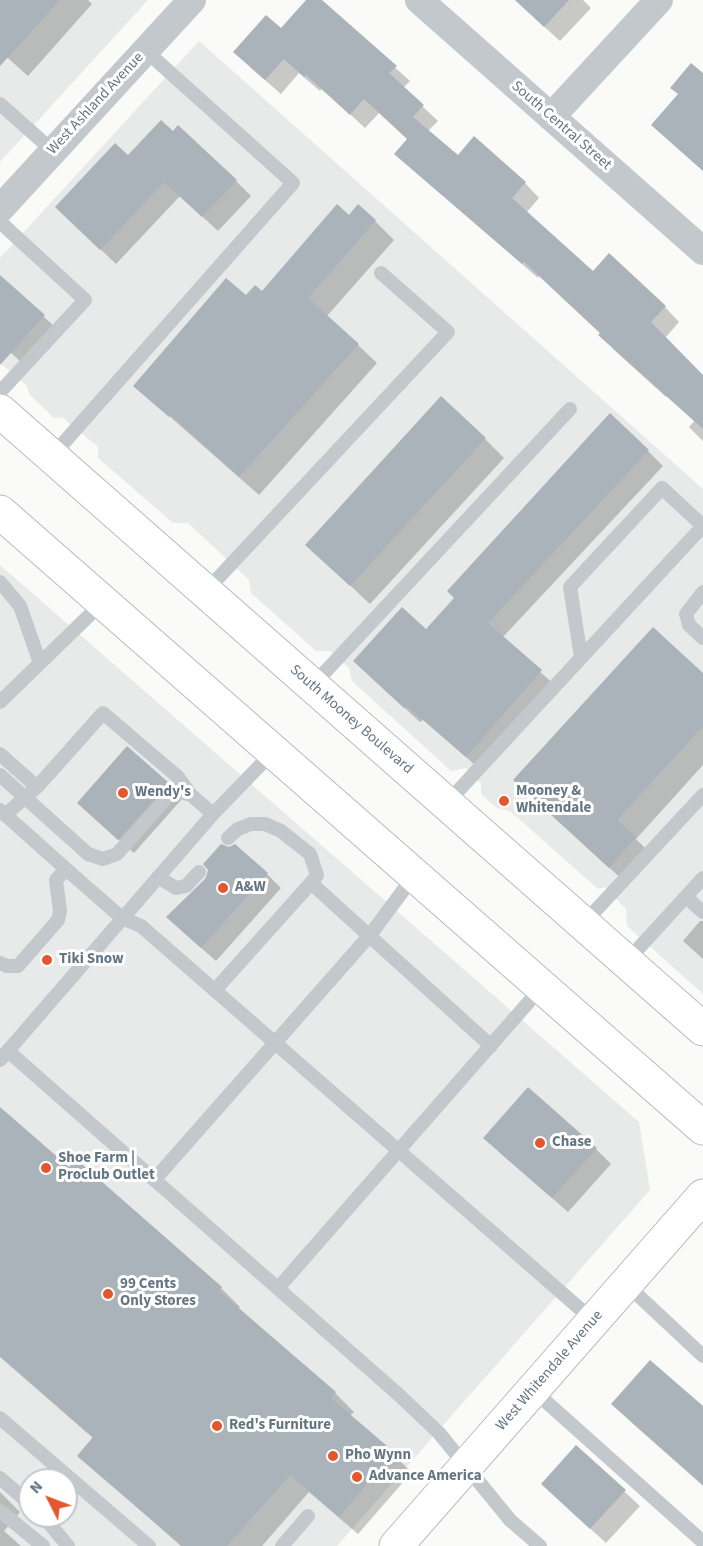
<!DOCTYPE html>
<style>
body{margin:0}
#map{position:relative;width:703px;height:1546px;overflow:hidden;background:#fafaf8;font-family:"Source Sans 3",sans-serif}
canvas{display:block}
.north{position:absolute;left:18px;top:1468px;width:60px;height:60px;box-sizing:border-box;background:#fff;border:2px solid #c1c8cd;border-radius:50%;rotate:312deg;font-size:16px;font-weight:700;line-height:24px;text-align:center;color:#657683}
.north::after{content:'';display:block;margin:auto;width:21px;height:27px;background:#e4572e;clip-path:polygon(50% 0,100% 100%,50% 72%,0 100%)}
</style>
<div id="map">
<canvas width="703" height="1546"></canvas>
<div class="north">N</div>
</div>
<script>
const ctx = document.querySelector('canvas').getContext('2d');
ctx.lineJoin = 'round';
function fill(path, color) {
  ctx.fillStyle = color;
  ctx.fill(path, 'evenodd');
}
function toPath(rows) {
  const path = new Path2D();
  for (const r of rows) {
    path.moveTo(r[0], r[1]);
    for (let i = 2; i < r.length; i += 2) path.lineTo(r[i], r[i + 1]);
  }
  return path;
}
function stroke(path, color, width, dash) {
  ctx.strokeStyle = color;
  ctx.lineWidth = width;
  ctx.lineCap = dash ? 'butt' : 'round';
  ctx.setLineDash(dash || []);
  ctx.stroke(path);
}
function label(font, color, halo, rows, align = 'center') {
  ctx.font = font + ' "Source Sans 3",sans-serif';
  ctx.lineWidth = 6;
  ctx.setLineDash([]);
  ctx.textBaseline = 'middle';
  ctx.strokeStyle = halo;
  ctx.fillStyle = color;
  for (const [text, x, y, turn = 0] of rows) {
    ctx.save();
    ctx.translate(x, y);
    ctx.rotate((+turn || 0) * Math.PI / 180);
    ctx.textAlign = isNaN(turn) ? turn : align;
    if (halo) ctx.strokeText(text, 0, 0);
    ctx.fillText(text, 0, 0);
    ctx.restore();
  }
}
fill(toPath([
 [0,0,148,0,0,162],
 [199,41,703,489,703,994,627,926,626,909,605,887,598,889,510,811,497,808,481,794,481,784,466,768,451,771,352,681,349,668,330,651,316,651,251,593,249,580,188,523,173,523,98,458,98,447,62,417,54,418,29,394,27,386,0,363,0,258],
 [0,565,639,1122,650,1190,337,1546,0,1546],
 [30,1480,66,1480,66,1516,30,1516]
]), '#e8e9e9');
fill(toPath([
 [0,0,88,0,92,4,28,76,0,51],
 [308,0,320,0,410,81,403,88,438,121,428,131,458,157,525,183,539,198,526,213,593,273,665,307,679,322,665,338,703,377,703,441,689,427,695,420,668,395,666,397,614,350,601,334,539,276,538,278,396,154,409,139,380,112,365,128,322,88,320,91,299,73,281,94,250,67],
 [515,0,583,0,591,8,560,41],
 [128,157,236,181,251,196,218,231,180,196,116,264,72,222],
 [349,217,375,221,394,240,327,316,377,363,259,495,135,386,262,293],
 [0,277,54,326,21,362,0,343],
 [485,439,504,458,370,604,326,563],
 [648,451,663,466,502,638,556,686,482,771,423,720,420,722,370,676,426,631,456,598],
 [703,675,703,765,636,839,654,857,628,885,515,780],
 [167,784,182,799,134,853,94,818],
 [209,870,267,874,281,888,216,961,182,931],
 [700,921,703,921,703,959,683,941],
 [0,1109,69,1169,76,1161,221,1288,240,1307,238,1309,335,1393,354,1412,350,1416,412,1472,358,1534,309,1492,262,1546,181,1546,79,1456,94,1439,0,1357],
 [596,1149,611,1164,568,1212,500,1153],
 [613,1404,703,1408,703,1486,632,1423],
 [576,1447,640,1506,606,1543,558,1499],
 [0,1492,20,1512,4,1531,21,1546,0,1546]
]), '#0003');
fill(toPath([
 [0,0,60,0,0,66],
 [306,0,322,0,397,66,389,73,424,105,413,117,458,155,474,136,526,182,512,198,593,271,609,253,666,306,651,322,703,375,703,429,598,335,600,333,524,262,522,264,394,154,407,139,364,99,350,115,306,75,304,77,284,59,265,80,233,52,266,15,281,28],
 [515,0,569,0,544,27],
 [691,63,703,73,703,171,651,125,678,94,670,88],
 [161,120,173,131,178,125,237,180,202,217,164,182,100,250,55,207,115,143,128,155],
 [337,204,349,215,358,204,376,220,308,298,359,344,239,477,171,415,169,417,133,386,226,278,246,295,255,285,262,291],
 [0,275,45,315,0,365],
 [441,396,486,438,350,586,305,545],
 [610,413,649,450,488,623,542,670,466,757,407,706,404,708,353,661,402,607,426,629,454,598,447,591],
 [653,627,703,673,703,726,617,820,636,837,609,868,513,780],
 [127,746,169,783,118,840,77,803],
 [221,844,229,847,235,844,268,873,201,948,166,917,206,878,208,870,203,864],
 [528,1087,597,1148,552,1198,483,1138],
 [0,1107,69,1167,76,1159,222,1287,219,1291,336,1392,331,1398,394,1452,339,1517,290,1475,227,1546,182,1546,77,1456,93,1437,0,1356],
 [650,1360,703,1406,703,1485,611,1404],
 [576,1445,626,1490,590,1529,541,1484]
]), '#aab3b9');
const secondary = toPath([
 [396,1546,703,1196]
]);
const primary = toPath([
 [0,411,703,1029],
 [0,512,703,1128]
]);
stroke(secondary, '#b3babf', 35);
stroke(primary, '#b5babe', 35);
stroke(toPath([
 [0,104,53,151],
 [0,222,85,300,0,392],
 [52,456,293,183,146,51],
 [0,582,20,606,40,663],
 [206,591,448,332,381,273],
 [703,592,686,614,689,625,703,638],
 [581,657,570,587,662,488,703,526],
 [312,686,570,409],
 [0,702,103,602],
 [0,754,37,787],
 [0,775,88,854,103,859,117,854,168,796,178,791,191,795],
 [446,804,703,526],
 [0,810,66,869,56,880,60,911,58,920,18,966,7,966,0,963],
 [5,815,37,787,103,713,178,777,191,795,213,814],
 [228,838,238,829,251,824,265,824,281,831,310,854,317,875,311,883],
 [66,869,122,918,141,926,594,1321],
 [158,877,176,888,186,886,199,872],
 [686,897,703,912],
 [583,924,703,795],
 [626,962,703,878],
 [215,990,311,883,491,1046],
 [8,1051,399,1395,439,1433,510,1520,540,1546],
 [0,1060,213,814,272,753],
 [155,1179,370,935,414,876],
 [626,1284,703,1356],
 [279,1287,541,988],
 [533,1390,703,1542],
 [0,1418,149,1546],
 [0,1478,30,1504],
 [0,1511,43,1546],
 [43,1516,68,1546],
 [282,1546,308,1516]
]), '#c3c8cc', 14);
stroke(toPath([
 [419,0,703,251],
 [551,117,659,0],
 [0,209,192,0]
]), '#c3c8cc', 28);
stroke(secondary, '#fff', 33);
stroke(primary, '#fff', 33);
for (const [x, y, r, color] of [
 [123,793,6,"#e4572e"],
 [504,801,6,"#e4572e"],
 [223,888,6,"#e4572e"],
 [47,960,6,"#e4572e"],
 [540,1143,6,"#e4572e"],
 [46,1168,6,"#e4572e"],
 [108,1294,6,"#e4572e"],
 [217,1426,6,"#e4572e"],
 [333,1456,6,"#e4572e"],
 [357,1477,6,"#e4572e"]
]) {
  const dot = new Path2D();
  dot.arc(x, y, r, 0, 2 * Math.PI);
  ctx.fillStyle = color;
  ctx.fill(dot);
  stroke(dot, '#fff', 2);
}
label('15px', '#657683', '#fff', [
 ["West Ashland Avenue",96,104,-47],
 ["South Central Street",561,126,41],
 ["South Mooney Boulevard",351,720,41],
 ["West Whitendale Avenue",550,1371,-49]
]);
label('bold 15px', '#657683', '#fff', [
 ["Mooney &",516,792],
 ["Whitendale",516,809],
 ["Wendy's",135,793],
 ["A&W",235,888],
 ["Tiki Snow",59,960],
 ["Chase",552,1143],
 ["Shoe Farm |",58,1159],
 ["Proclub Outlet",58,1176],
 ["99 Cents",120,1285],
 ["Only Stores",120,1302],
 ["Red's Furniture",229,1426],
 ["Pho Wynn",345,1456],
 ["Advance America",369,1477]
], 'left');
</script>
